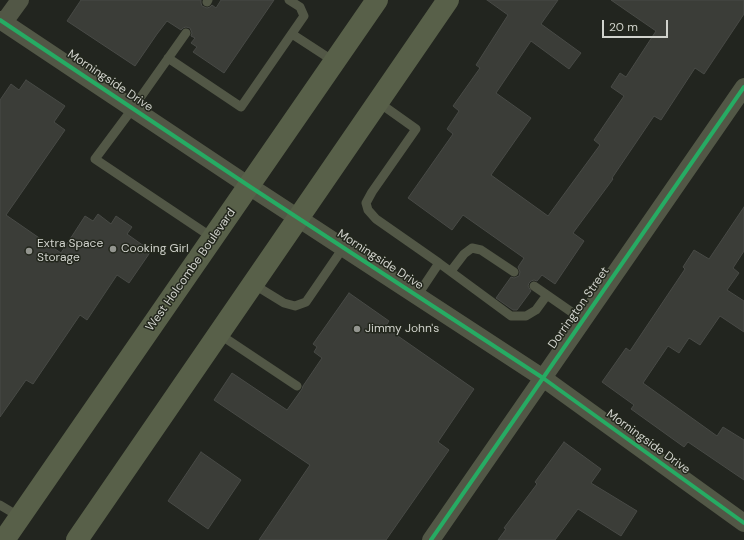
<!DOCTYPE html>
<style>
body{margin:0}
#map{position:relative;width:744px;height:540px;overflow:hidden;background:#22251f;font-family:"DM Sans",sans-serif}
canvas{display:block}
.scale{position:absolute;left:602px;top:20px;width:66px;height:18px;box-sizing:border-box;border:2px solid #d0d2cc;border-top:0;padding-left:5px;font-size:12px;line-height:14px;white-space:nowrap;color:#d0d2cc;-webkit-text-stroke:3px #23271d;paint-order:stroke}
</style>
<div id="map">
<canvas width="744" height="540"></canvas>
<div class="scale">20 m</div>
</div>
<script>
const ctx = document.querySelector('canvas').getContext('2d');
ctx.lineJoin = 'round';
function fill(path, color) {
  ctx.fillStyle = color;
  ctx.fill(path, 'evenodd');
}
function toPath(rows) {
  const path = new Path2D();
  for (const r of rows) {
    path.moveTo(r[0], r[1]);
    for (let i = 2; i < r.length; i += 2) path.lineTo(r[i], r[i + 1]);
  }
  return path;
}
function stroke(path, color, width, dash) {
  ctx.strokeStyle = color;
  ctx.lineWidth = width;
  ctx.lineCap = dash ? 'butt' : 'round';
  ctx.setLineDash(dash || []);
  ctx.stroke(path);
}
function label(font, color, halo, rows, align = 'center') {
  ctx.font = font + ' "DM Sans",sans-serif';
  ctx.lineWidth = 3;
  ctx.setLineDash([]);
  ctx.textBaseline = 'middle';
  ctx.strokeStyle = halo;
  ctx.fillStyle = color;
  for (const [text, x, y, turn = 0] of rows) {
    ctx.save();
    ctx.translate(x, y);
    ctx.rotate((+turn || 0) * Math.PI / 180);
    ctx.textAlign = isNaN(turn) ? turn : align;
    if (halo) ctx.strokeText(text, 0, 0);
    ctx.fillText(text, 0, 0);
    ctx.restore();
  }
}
const building = toPath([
 [81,0,201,0,201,3,202,6,207,8,210,7,212,5,216,8,221,0,274,0,224,73,193,52,197,47,191,43,195,38,191,36,192,33,190,28,186,27,183,28,181,30,167,21,157,34,135,66,67,21,81,0],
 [487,0,558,0,541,24,581,53,569,69,531,41,496,93,531,118,491,175,548,216,600,145,594,140,624,96,611,87,620,73,626,77,656,31,611,0,744,0,744,14,704,74,695,68,661,120,654,116,612,178,613,179,573,233,584,241,555,284,542,275,537,281,534,280,531,281,529,283,528,286,531,291,517,310,513,310,496,298,511,277,514,278,519,276,520,272,518,267,524,258,463,215,452,230,408,198,453,134,447,129,459,111,453,106,480,68,476,65,508,15,487,0],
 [26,80,65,106,54,122,65,130,6,215,61,253,85,216,93,221,98,214,111,224,116,216,132,227,127,234,151,251,129,283,117,275,87,320,80,315,33,384,26,380,0,417,0,100,11,84,19,90,26,80],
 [744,207,744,251,733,268,739,273,727,290,744,301,744,332,720,316,700,345,689,338,679,353,668,346,643,383,717,436,723,427,744,440,744,480,688,442,684,447,631,409,634,405,602,382,626,348,630,351,685,269,683,267,694,250,709,259,744,207],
 [349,293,389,321,385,327,474,389,438,442,449,450,386,540,259,540,310,465,214,400,232,373,287,410,302,389,303,386,322,358,314,352,317,347,313,344,349,293],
 [564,442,601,469,591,483,637,511,621,536,578,509,555,540,498,540,506,529,504,528,537,484,535,482,564,442],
 [201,452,241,480,208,529,168,501,201,452]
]);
fill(building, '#3b3d38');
stroke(building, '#484a46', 1);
stroke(toPath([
 [207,2,208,0],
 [186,33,133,108,95,159,213,238],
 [292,34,335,62],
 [168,58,241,107,304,16,300,7,289,0],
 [378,102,416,129,372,192,366,203,368,210,376,219,439,263,511,316,526,316,536,310,547,295,583,320],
 [451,271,464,254,472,248,481,250,514,272],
 [253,284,284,303,295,306,306,302,343,248],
 [534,286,547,295],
 [417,296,439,263],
 [219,334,297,386],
 [0,505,20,517]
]), '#525746', 9);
stroke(toPath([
 [0,20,249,186,543,378,744,523],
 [4,22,20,0],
 [431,540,543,378,744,87]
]), '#525746', 18);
stroke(toPath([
 [4,540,377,0],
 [77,540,448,0]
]), '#586049', 22);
stroke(toPath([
 [0,20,249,186,543,378,744,523],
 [431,540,543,378,744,87]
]), '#26ab63', 4);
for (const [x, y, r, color] of [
 [113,249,4,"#93958f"],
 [29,251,4,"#93958f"],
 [357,329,4,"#93958f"]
]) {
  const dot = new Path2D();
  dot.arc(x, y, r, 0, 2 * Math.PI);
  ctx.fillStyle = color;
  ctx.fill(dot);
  stroke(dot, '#23271d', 1.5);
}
label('12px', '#d0d2cc', '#23271d', [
 ["Morningside Drive",110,81,34],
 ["Morningside Drive",380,260,33],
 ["West Holcombe Boulevard",191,270,-55],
 ["Dorrington Street",579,308,-55],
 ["Morningside Drive",648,442,36]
]);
label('12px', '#d0d2cc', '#23271d', [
 ["Extra Space",37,244],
 ["Storage",37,258],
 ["Cooking Girl",121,249],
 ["Jimmy John's",365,329]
], 'left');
</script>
